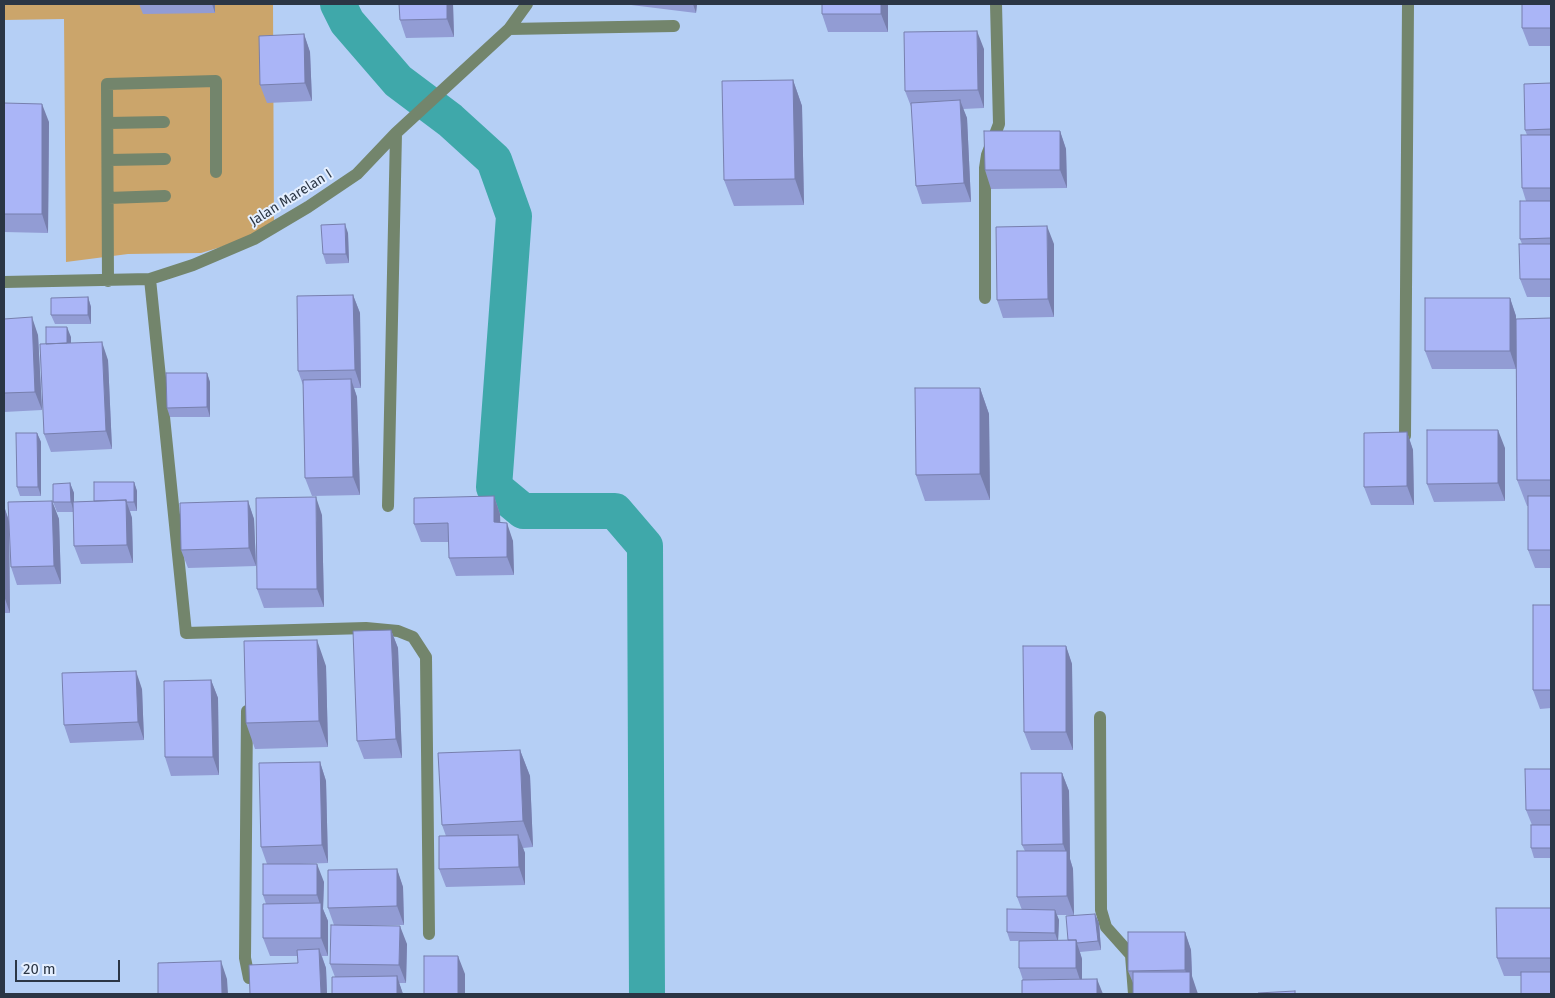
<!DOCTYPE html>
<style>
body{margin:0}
#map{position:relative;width:1555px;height:998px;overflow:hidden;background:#b5cff5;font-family:"Fira Sans",sans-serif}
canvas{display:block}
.frame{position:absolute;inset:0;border:5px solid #2b3645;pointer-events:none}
.scale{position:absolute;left:15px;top:960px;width:105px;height:22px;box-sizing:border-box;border:2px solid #2b3645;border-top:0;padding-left:6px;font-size:15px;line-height:18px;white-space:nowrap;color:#2b3645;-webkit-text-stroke:4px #e4efff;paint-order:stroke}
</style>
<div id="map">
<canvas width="1555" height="998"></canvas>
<div class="frame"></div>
<div class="scale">20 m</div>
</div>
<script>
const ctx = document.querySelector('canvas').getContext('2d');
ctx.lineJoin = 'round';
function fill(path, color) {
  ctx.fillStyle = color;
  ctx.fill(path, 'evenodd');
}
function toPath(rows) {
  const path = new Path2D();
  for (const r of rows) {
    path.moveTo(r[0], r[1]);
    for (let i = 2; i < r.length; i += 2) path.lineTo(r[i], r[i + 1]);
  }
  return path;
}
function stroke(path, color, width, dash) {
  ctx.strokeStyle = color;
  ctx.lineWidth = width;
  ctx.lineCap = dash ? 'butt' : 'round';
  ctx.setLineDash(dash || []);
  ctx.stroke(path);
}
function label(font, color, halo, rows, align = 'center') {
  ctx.font = font + ' "Fira Sans",sans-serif';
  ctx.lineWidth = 4;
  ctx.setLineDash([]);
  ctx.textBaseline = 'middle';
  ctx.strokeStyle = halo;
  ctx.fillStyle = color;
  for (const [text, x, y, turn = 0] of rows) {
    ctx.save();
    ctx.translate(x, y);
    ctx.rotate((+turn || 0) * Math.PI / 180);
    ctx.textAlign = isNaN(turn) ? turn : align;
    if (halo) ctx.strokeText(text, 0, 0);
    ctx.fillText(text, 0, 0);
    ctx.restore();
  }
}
fill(toPath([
 [4,4,273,4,274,231,201,253,128,254,66,262,64,19,4,20]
]), '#cba56b');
stroke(toPath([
 [338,4,347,22,398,81,450,120,494,160,514,216,494,487,523,511,615,511,645,546,647,994]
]), '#3fa8aa', 36);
stroke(toPath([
 [509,29,674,26],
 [108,123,164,122],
 [108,160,165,159],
 [108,198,165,196],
 [150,279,186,633,366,628,398,631,413,637,426,657,429,934],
 [108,281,107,84,216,81,216,172],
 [4,282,150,279,193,265,254,239,308,207,357,174,396,133,509,29,527,4],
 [985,298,985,168,987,155,999,124,996,4],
 [1405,436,1408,4],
 [388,506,396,133],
 [247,711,245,958,249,978],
 [1100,717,1101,910,1106,927,1131,955,1134,994]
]), '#73856c', 12);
fill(toPath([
 [139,4,215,4,215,13,143,14],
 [399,4,453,4,454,37,406,38,400,20],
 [623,4,697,4,696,13],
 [888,4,888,32,828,32,822,14],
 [1551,4,1551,46,1529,46,1522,28],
 [304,34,310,52,312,101,267,103,260,85],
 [984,49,984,108,963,109,967,118,971,202,922,204,916,186,912,109,905,91],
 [793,80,802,106,804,205,734,206,724,180],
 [1551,83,1551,297,1527,297,1520,279,1522,244,1520,239,1526,201,1522,188,1527,135,1525,130],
 [4,103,49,122,48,233,4,232],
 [1060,131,1066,149,1067,188,991,189,985,170],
 [348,233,349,263,326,264,323,254],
 [1054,244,1054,317,1003,318,997,300],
 [353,295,360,313,361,388,354,388,357,397,360,495,312,496,305,478,303,385,298,371],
 [88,297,91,307,91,324,55,324,51,315],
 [1510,298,1516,316,1516,319,1551,318,1551,568,1535,568,1528,550,1528,506,1527,506,1517,480,1516,369,1432,369,1425,351],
 [4,319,38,335,42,410,4,412],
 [71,337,71,343,108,360,112,449,51,452,44,434,46,344],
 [207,373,210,382,210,417,170,417,167,408],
 [980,388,989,414,990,500,925,501,916,475],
 [1407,432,1413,450,1414,505,1371,505,1364,487],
 [37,433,41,442,41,496,20,496,17,487],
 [1505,448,1505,501,1434,502,1427,484],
 [134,482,137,491,137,511,130,511,132,518,133,563,81,564,74,546,73,512,57,512,53,502,70,483,74,493,74,502,94,501],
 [494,496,500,514,500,522,513,541,514,575,456,576,449,558,449,542,421,542,414,524],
 [52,501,59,519,61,584,17,585,11,567,9,525,10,613,4,613,4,506,9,521],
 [248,501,254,519,256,566,188,568,181,550],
 [322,515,324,607,264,608,257,589],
 [1551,605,1551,708,1540,709,1533,690],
 [391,630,398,648,402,758,364,759,357,741],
 [1066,646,1072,664,1073,750,1031,750,1024,732],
 [326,666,328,747,255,749,246,723],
 [211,680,218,698,219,775,171,776,165,757],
 [142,689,144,740,70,743,64,725],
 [520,750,530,776,533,847,523,848,525,853,525,885,446,887,439,869,446,836,442,825],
 [320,762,326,781,328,863,300,864,324,882,323,909,328,921,328,956,322,956,326,968,327,994,298,963,297,956,270,956,263,938,266,904,263,895,267,864,261,847],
 [1551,769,1551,858,1534,858,1531,848,1532,825,1526,810],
 [1062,773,1069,791,1070,859,1073,869,1074,915,1057,915,1059,920,1058,941,1068,940,1095,914,1099,923,1101,950,1080,952,1082,959,1082,979,1023,980,1019,968,1019,941,1010,941,1007,932,1022,910,1017,897,1025,851,1022,845],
 [397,869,403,887,404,925,371,925,407,944,406,983,399,983,403,994,332,994,335,977,330,964,334,925,328,908],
 [1551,908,1551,994,1521,976,1504,976,1497,958],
 [1185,932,1191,950,1192,976,1133,983,1128,971]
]), '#929cd4');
fill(toPath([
 [212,4,215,4,215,13],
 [447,4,453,4,454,37,447,19],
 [693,4,697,4,696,13],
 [881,4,888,4,888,32,881,14],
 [977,31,984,49,984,108,978,90],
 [304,34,310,52,312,101,305,83],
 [793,80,802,106,804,205,795,179],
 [960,100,967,118,971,202,964,183],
 [42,104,49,122,48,233,42,214],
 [1060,131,1066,149,1067,188,1060,170],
 [345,224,348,233,349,263,346,254],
 [1047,226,1054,244,1054,317,1048,299],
 [353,295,360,313,361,388,355,370],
 [88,297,91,307,91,324,88,315],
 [1510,298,1516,316,1516,369,1510,351],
 [32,317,38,335,42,410,35,392],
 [67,327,71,337,71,353,67,344],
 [102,342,108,360,112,449,106,431],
 [207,373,210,382,210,417,207,407],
 [351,379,357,397,360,495,353,477],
 [980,388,989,414,990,500,980,474],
 [1498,430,1505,448,1505,501,1498,483],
 [1407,432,1413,450,1414,505,1407,486],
 [37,433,41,442,41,496,38,487],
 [134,482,137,491,137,511,134,502],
 [70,483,74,493,74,512,71,502],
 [494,496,500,514,501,540,494,522],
 [316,497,322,515,324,607,317,589],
 [126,500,132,518,133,563,127,545],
 [52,501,59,519,61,584,54,566],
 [248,501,254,519,256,566,249,548],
 [4,506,9,521,10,613,4,596],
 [507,523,513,541,514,575,507,557],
 [391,630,398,648,402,758,396,739],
 [317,640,326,666,328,747,319,721],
 [1066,646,1072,664,1073,750,1066,732],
 [136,671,142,689,144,740,138,722],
 [211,680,218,698,219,775,213,757],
 [520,750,530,776,533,847,523,821],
 [320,762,326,781,328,863,322,845],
 [1062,773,1069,791,1070,859,1073,869,1074,915,1067,896,1067,855,1063,844],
 [518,835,525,853,525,885,519,867],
 [317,864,324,882,323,909,328,921,328,956,321,938,321,907,317,895],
 [397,869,403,887,404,925,397,906],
 [1055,910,1059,920,1058,942,1055,933],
 [1095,914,1099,923,1101,950,1098,941],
 [400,926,407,944,406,983,399,965],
 [1185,932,1191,950,1192,976,1198,994,1190,994,1190,984,1185,970],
 [1076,940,1082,959,1082,986,1076,968],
 [319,949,326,968,327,994,321,994],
 [458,956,465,974,465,994,458,994],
 [221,961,227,979,228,994,222,994],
 [397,976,403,994,397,994],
 [1097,979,1103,994,1097,994]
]), '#777fad');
const building = toPath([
 [399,4,447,4,447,19,400,20,399,4],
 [822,4,881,4,881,14,822,14,822,4],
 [1522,4,1551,4,1551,28,1522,28,1522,4],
 [977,31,978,90,905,91,904,32,977,31],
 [304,34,305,83,260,85,259,36,304,34],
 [793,80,795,179,724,180,722,81,793,80],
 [1551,83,1551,129,1525,130,1524,84,1551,83],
 [960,100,964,183,916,186,911,103,960,100],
 [4,103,42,104,42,214,4,214,4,103],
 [984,131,1060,131,1060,170,985,170,984,131],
 [1521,135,1551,135,1551,188,1522,188,1521,135],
 [1520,201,1551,201,1551,238,1520,239,1520,201],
 [345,224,346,254,323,254,321,225,345,224],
 [1047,226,1048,299,997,300,996,227,1047,226],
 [1519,244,1551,244,1551,279,1520,279,1519,244],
 [353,295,355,370,298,371,297,296,353,295],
 [88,297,88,315,51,315,51,298,88,297],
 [1425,298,1510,298,1510,351,1425,351,1425,298],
 [32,317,35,392,4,393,4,319,32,317],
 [1551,318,1551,480,1517,480,1516,319,1551,318],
 [46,327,67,327,67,343,46,344,46,327],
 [102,342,106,431,44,434,40,344,102,342],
 [166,373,207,373,207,407,167,408,166,373],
 [351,379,353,477,305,478,303,380,351,379],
 [915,388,980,388,980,474,916,475,915,388],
 [1427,430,1498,430,1498,483,1427,484,1427,430],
 [1407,432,1407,486,1364,487,1364,433,1407,432],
 [16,433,37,433,38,487,17,487,16,433],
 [94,482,134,482,134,502,126,502,126,500,94,501,94,482],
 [70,483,71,502,53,502,53,484,70,483],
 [494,496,494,522,507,523,507,557,449,558,448,523,414,524,414,498,494,496],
 [1528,496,1551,496,1551,550,1528,550,1528,496],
 [316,497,317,589,257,589,256,498,316,497],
 [126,500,127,545,74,546,73,502,126,500],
 [52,501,54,566,11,567,8,502,52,501],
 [248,501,249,548,181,550,180,503,248,501],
 [1533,605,1551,605,1551,690,1533,690,1533,605],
 [391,630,396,739,357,741,353,631,391,630],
 [317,640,319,721,246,723,244,641,317,640],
 [1023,646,1066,646,1066,732,1024,732,1023,646],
 [136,671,138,722,64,725,62,673,136,671],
 [211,680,213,757,165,757,164,681,211,680],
 [520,750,523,821,442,825,438,753,520,750],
 [320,762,322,845,261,847,259,763,320,762],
 [1525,769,1551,769,1551,810,1526,810,1525,769],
 [1021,773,1062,773,1063,844,1022,845,1021,773],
 [1531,825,1551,825,1551,848,1531,848,1531,825],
 [518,835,519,867,439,869,439,836,518,835],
 [1017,851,1067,851,1067,896,1017,897,1017,851],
 [263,864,317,864,317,895,263,895,263,864],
 [397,869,397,906,328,908,328,870,397,869],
 [321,903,321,938,263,938,263,904,321,903],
 [1496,908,1551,908,1551,958,1497,958,1496,908],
 [1007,909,1055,910,1055,933,1007,932,1007,909],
 [1095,914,1098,941,1077,943,1076,940,1068,940,1066,916,1095,914],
 [331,925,400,926,399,965,330,964,331,925],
 [1128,932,1185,932,1185,970,1128,971,1128,932],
 [1076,940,1076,968,1019,968,1019,941,1076,940],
 [319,949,321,994,250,994,249,965,298,963,297,950,319,949],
 [424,956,458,956,458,994,424,994,424,956],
 [221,961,222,994,158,994,158,963,221,961],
 [1133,972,1190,972,1190,994,1133,994,1133,972],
 [1521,972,1551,972,1551,994,1521,994,1521,972],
 [397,976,397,994,332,994,332,977,397,976],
 [1097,979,1097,994,1022,994,1022,980,1097,979],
 [1295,991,1295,994,1258,994,1258,993,1295,991]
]);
fill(building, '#aab5f7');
stroke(building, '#777fad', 1);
label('14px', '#2b3645', '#e4efff', [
 ["Jalan Marelan I",291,198,-32]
]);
</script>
